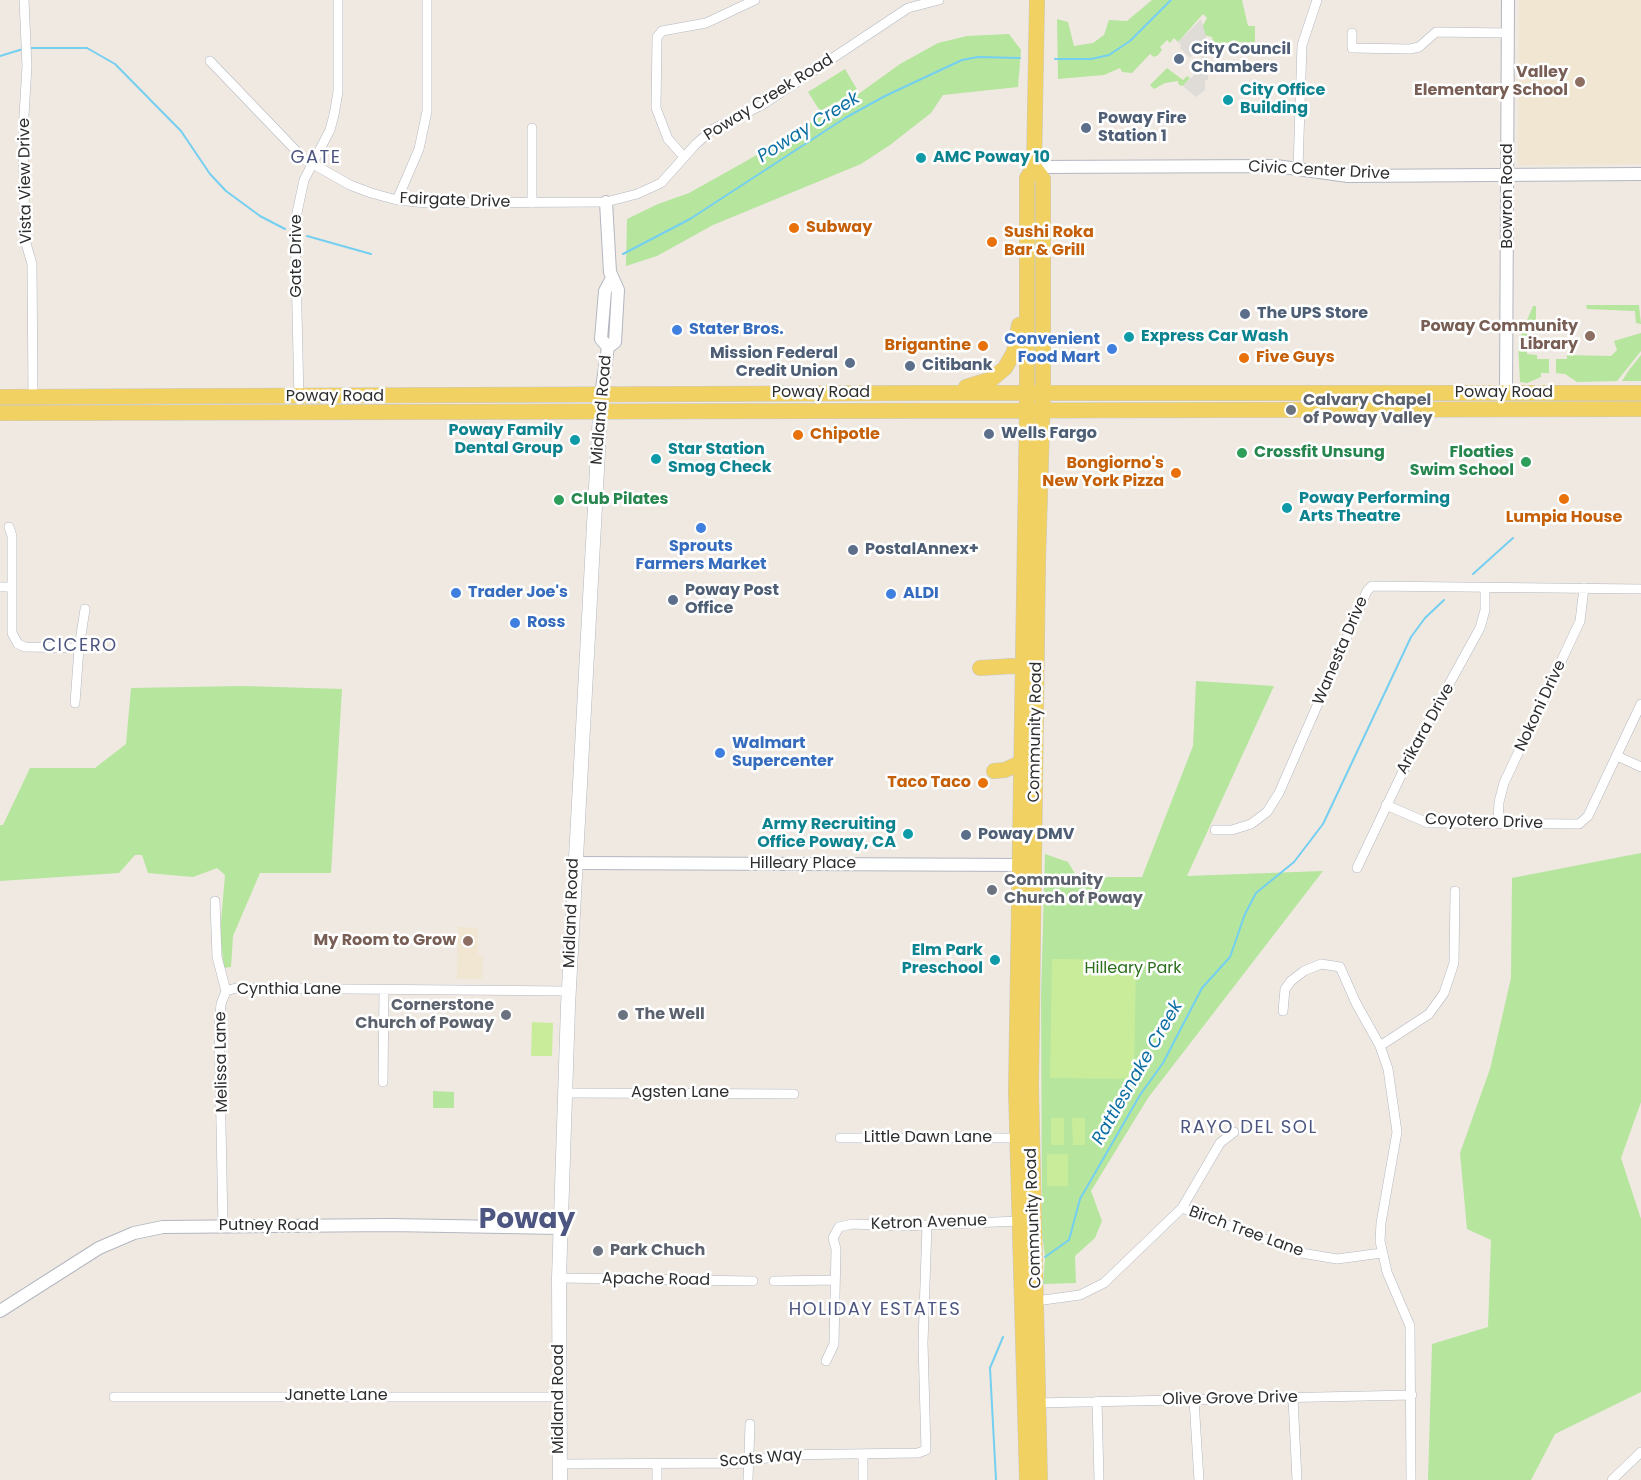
<!DOCTYPE html>
<style>
body{margin:0}
canvas{display:block;background:#efe9e1}
</style>
<canvas width="1641" height="1480"></canvas>
<script>
const ctx = document.querySelector('canvas').getContext('2d');
ctx.lineJoin = 'round';
function fill(path, color) {
  ctx.fillStyle = color;
  ctx.fill(path, 'evenodd');
}
function toPath(rows) {
  const path = new Path2D();
  for (const r of rows) {
    path.moveTo(r[0], r[1]);
    for (let i = 2; i < r.length; i += 2) path.lineTo(r[i], r[i + 1]);
  }
  return path;
}
function stroke(path, color, width, dash) {
  ctx.strokeStyle = color;
  ctx.lineWidth = width;
  ctx.lineCap = dash ? 'butt' : 'round';
  ctx.setLineDash(dash || []);
  ctx.stroke(path);
}
function label(font, color, halo, rows, align = 'center') {
  ctx.font = font + ' Poppins,sans-serif';
  ctx.lineWidth = 5;
  ctx.setLineDash([]);
  ctx.textBaseline = 'middle';
  ctx.strokeStyle = halo;
  ctx.fillStyle = color;
  for (const [text, x, y, turn = 0] of rows) {
    ctx.save();
    ctx.translate(x, y);
    ctx.rotate((+turn || 0) * Math.PI / 180);
    ctx.textAlign = isNaN(turn) ? turn : align;
    if (halo) ctx.strokeText(text, 0, 0);
    ctx.fillText(text, 0, 0);
    ctx.restore();
  }
}
fill(toPath([
 [1519,0,1641,0,1641,164,1518,165],
 [458,927,478,928,478,955,483,956,482,979,457,979]
]), '#f0e6d1');
fill(toPath([
 [1152,0,1242,0,1248,26,1255,26,1255,42,1213,43,1212,37,1204,35,1202,27,1207,18,1203,14,1178,42,1174,38,1170,43,1167,40,1160,47,1162,50,1158,55,1154,57,1150,54,1132,73,1122,72,1120,68,1104,75,1058,79,1057,19,1068,22,1074,46,1093,43,1104,35,1109,20,1127,21],
 [1009,34,1021,50,1018,87,943,95,931,113,890,145,861,164,713,225,657,256,626,266,627,219,658,204,689,193,748,160,857,95,900,64,938,43,967,36],
 [1167,68,1183,80,1187,76,1190,78,1183,86,1179,85,1178,81,1165,83,1154,89,1150,85],
 [845,69,858,91,820,111,808,92],
 [1586,305,1639,305,1641,324,1636,323,1635,311,1587,309],
 [1533,306,1536,306,1536,327,1527,327,1527,354,1537,355,1537,359,1549,359,1549,373,1541,373,1541,377,1527,383,1520,382,1518,342],
 [1641,333,1641,351,1617,381,1577,382,1565,374,1556,373,1556,359,1567,359,1567,355,1611,356,1617,350,1614,341],
 [1641,355,1641,381,1622,381,1629,370],
 [1196,681,1274,686,1187,876,1323,871,1148,1098,1091,1191,1102,1221,1095,1238,1075,1256,1076,1283,1043,1284,1045,1257,1042,1233,1041,996,1045,854,1068,862,1077,877,1142,877,1193,746],
 [243,686,342,689,331,873,260,873,233,936,231,967,224,968,220,933,225,875,217,868,193,877,148,873,142,855,135,855,119,873,0,881,0,825,3,825,30,768,95,768,126,744,131,688],
 [1641,853,1641,1102,1621,1158,1641,1219,1641,1392,1555,1434,1531,1480,1428,1480,1432,1344,1488,1327,1491,1240,1467,1229,1460,1153,1490,1069,1511,978,1512,878],
 [433,1091,454,1092,454,1108,433,1108]
]), '#b6e59e');
fill(toPath([
 [1052,959,1136,960,1134,1079,1050,1078],
 [532,1022,553,1023,552,1056,531,1056],
 [1051,1118,1064,1118,1064,1145,1051,1145],
 [1072,1118,1085,1118,1085,1145,1073,1145],
 [1047,1154,1068,1154,1068,1186,1047,1186]
]), '#c9ec9a');
fill(toPath([
 [1201,19,1206,36,1208,80,1205,80,1205,90,1196,97,1183,86,1201,68,1202,46,1190,58,1180,48,1181,45,1178,42]
]), '#dfdcd8');
stroke(toPath([
 [29,48,87,48,115,64,181,131,210,174,226,191,260,216,285,229],
 [0,56,23,49],
 [1055,59,1091,59,1109,55,1130,41,1171,0],
 [307,236,371,254],
 [623,254,690,219,845,118,885,96,962,60,978,57,1020,58],
 [1473,574,1513,538],
 [1045,1257,1069,1240,1080,1199,1140,1095,1163,1063,1202,988,1230,957,1245,914,1256,893,1294,862,1323,824,1411,637,1425,618,1444,600],
 [996,1480,990,1368,1003,1337]
]), '#75cff0', 2);
const minor = toPath([
 [24,0,27,66,23,132,25,240,32,264,33,397],
 [1352,33,1352,48,1410,49,1419,47,1436,32,1508,33],
 [210,61,304,159,350,185,371,193,397,200,427,203,606,202,637,194,661,183,696,144,713,129,762,105,908,8,939,0],
 [684,157,668,139,656,108,657,37,662,31,706,23,755,0],
 [1298,168,1302,45,1317,0],
 [397,200,419,149,427,111,427,0],
 [532,203,532,128],
 [299,400,295,222,304,180,330,130,334,115,338,92,338,0],
 [9,527,12,536,12,633,18,644,25,647,79,648],
 [0,587,12,587],
 [75,703,79,648,85,609],
 [1617,756,1641,767],
 [1386,805,1428,823,1579,824,1588,816,1641,704],
 [1498,823,1499,802,1504,783,1580,621,1584,588],
 [1215,830,1232,830,1251,824,1267,812,1279,793,1367,591,1372,586,1641,589],
 [1357,868,1415,746,1480,628,1485,610,1485,588],
 [215,901,217,957,226,991,221,1004,219,1025,223,1226],
 [226,991,236,988,568,991],
 [1283,1011,1285,989,1291,981,1304,971,1321,964,1340,967,1356,1003,1380,1046,1388,1069,1397,1132,1381,1223,1380,1241,1387,1272,1410,1326,1411,1480],
 [1380,1046,1429,1014,1444,993,1454,963,1455,891],
 [383,1082,384,990],
 [566,1093,794,1094],
 [840,1138,1016,1138],
 [1182,1208,1301,1253,1337,1259,1382,1253],
 [559,1278,753,1281],
 [774,1281,835,1280],
 [1036,1301,1080,1295,1104,1283,1182,1208,1220,1143,1234,1132],
 [826,1361,834,1344,836,1249,833,1238,839,1227,852,1224,903,1226,1019,1221],
 [114,1397,559,1397],
 [1293,1398,1297,1480],
 [1194,1400,1199,1480],
 [1097,1401,1099,1480],
 [1036,1403,1412,1395],
 [863,1454,863,1480],
 [560,1464,747,1463,779,1455,918,1453,926,1450,923,1343,927,1225],
 [657,1464,657,1480],
 [748,1480,750,1424],
 [1612,1480,1641,1452]
]);
const tertiary = toPath([
 [1034,167,1276,166,1348,176,1641,174],
 [608,347,601,339,605,291,612,278],
 [1506,393,1508,0],
 [601,395,608,347,615,342,618,290,610,272,606,202],
 [574,863,1029,865],
 [0,1311,99,1248,134,1233,163,1227,390,1225,561,1228]
]);
const secondary = toPath([
 [560,1480,559,1278,568,1006,601,395]
]);
const primary = toPath([
 [1034,167,1043,179,1043,393,1038,560,1031,1087,1040,1480],
 [966,387,992,379,1005,368,1014,352,1019,325],
 [0,397,925,393,1641,393],
 [0,413,1641,409],
 [980,668,1013,666,1029,669],
 [994,771,1005,770,1020,763],
 [1027,1480,1016,1091,1027,410,1027,178,1034,167,1037,0]
]);
stroke(minor, '#b4b7c1', 10);
stroke(tertiary, '#b4b7c1', 14);
stroke(secondary, '#b4b7c1', 15);
stroke(primary, '#c9c9c9', 16);
stroke(minor, '#fff', 9);
stroke(tertiary, '#fff', 12);
stroke(secondary, '#fff', 14);
stroke(primary, '#f2d163', 15);
for (const [x, y, r, color] of [
 [1179,59,6,"#5c6f8a"],
 [1580,82,6,"#8d6e63"],
 [1228,100,6,"#0f9aa8"],
 [1086,128,6,"#5c6f8a"],
 [921,158,6,"#0f9aa8"],
 [794,228,6,"#e8710a"],
 [992,242,6,"#e8710a"],
 [1245,314,6,"#5c6f8a"],
 [677,330,6,"#3f7fe0"],
 [1590,336,6,"#8d6e63"],
 [1129,337,6,"#0f9aa8"],
 [983,346,6,"#e8710a"],
 [1112,349,6,"#3f7fe0"],
 [1244,358,6,"#e8710a"],
 [850,363,6,"#5c6f8a"],
 [910,366,6,"#5c6f8a"],
 [1291,410,6,"#6b7280"],
 [989,434,6,"#5c6f8a"],
 [798,435,6,"#e8710a"],
 [575,440,6,"#0f9aa8"],
 [1242,453,6,"#2e9e5b"],
 [656,459,6,"#0f9aa8"],
 [1526,462,6,"#2e9e5b"],
 [1176,473,6,"#e8710a"],
 [1564,499,6,"#e8710a"],
 [559,500,6,"#2e9e5b"],
 [1287,508,6,"#0f9aa8"],
 [701,528,6,"#3f7fe0"],
 [853,550,6,"#5c6f8a"],
 [456,593,6,"#3f7fe0"],
 [891,594,6,"#3f7fe0"],
 [673,600,6,"#5c6f8a"],
 [515,623,6,"#3f7fe0"],
 [720,753,6,"#3f7fe0"],
 [983,783,6,"#e8710a"],
 [908,834,6,"#0f9aa8"],
 [966,835,6,"#5c6f8a"],
 [992,890,6,"#6b7280"],
 [468,941,6,"#8d6e63"],
 [995,960,6,"#0f9aa8"],
 [506,1015,6,"#6b7280"],
 [623,1015,6,"#6b7280"],
 [598,1251,6,"#6b7280"]
]) {
  const dot = new Path2D();
  dot.arc(x, y, r, 0, 2 * Math.PI);
  ctx.fillStyle = color;
  ctx.fill(dot);
  stroke(dot, '#fff', 2);
}
label('bold 16px', '#4e5e75', '#fff', [
 ["City Council",1191,50],
 ["Chambers",1191,68],
 ["Poway Fire",1098,119],
 ["Station 1",1098,137],
 ["The UPS Store",1257,314],
 ["Mission Federal",838,354,"right"],
 ["Credit Union",838,372,"right"],
 ["Citibank",922,366],
 ["Wells Fargo",1001,434],
 ["PostalAnnex+",865,550],
 ["Poway Post",685,591],
 ["Office",685,609],
 ["Poway DMV",978,835]
], 'left');
label('bold 16px', '#785e54', '#fff', [
 ["Valley",1568,73],
 ["Elementary School",1568,91],
 ["Poway Community",1578,327],
 ["Library",1578,345],
 ["My Room to Grow",456,941]
], 'right');
label('bold 16px', '#0d838f', '#fff', [
 ["City Office",1240,91],
 ["Building",1240,109],
 ["AMC Poway 10",933,158],
 ["Express Car Wash",1141,337],
 ["Poway Family",563,431,"right"],
 ["Dental Group",563,449,"right"],
 ["Star Station",668,450],
 ["Smog Check",668,468],
 ["Poway Performing",1299,499],
 ["Arts Theatre",1299,517],
 ["Army Recruiting",896,825,"right"],
 ["Office Poway, CA",896,843,"right"],
 ["Elm Park",983,951,"right"],
 ["Preschool",983,969,"right"]
], 'left');
label('16px', '#2e2e2e', '#fff', [
 ["Poway Creek Road",769,98,-32],
 ["Civic Center Drive",1319,171,3],
 ["Vista View Drive",26,181,-91],
 ["Bowron Road",1508,196,-90],
 ["Fairgate Drive",455,201,2],
 ["Gate Drive",297,256,-90],
 ["Poway Road",821,393],
 ["Poway Road",1504,393],
 ["Poway Road",335,397],
 ["Midland Road",602,410,-85],
 ["Wanesta Drive",1341,651,-67],
 ["Nokoni Drive",1541,706,-65],
 ["Arikara Drive",1426,729,-61],
 ["Community Road",1036,732,-89],
 ["Coyotero Drive",1484,822,2],
 ["Hilleary Place",803,864],
 ["Midland Road",572,913,-88],
 ["Cynthia Lane",289,990],
 ["Melissa Lane",222,1062,-91],
 ["Agsten Lane",680,1093],
 ["Little Dawn Lane",928,1138],
 ["Community Road",1034,1218,-92],
 ["Ketron Avenue",929,1223,-2],
 ["Putney Road",269,1226],
 ["Birch Tree Lane",1246,1232,20],
 ["Apache Road",656,1280,1],
 ["Janette Lane",336,1396],
 ["Midland Road",559,1399,-90],
 ["Olive Grove Drive",1230,1399,-1],
 ["Scots Way",761,1459,-5]
]);
label('bold 16px', '#c56008', '#fff', [
 ["Subway",806,228],
 ["Sushi Roka",1004,233],
 ["Bar & Grill",1004,251],
 ["Brigantine",971,346,"right"],
 ["Five Guys",1256,358],
 ["Chipotle",810,435],
 ["Bongiorno's",1164,464,"right"],
 ["New York Pizza",1164,482,"right"],
 ["Lumpia House",1564,518,"center"],
 ["Taco Taco",971,783,"right"]
], 'left');
label('bold 16px', '#366cbe', '#fff', [
 ["Stater Bros.",689,330],
 ["Convenient",1100,340,"right"],
 ["Food Mart",1100,358,"right"],
 ["Sprouts",701,547,"center"],
 ["Farmers Market",701,565,"center"],
 ["Trader Joe's",468,593],
 ["ALDI",903,594],
 ["Ross",527,623],
 ["Walmart",732,744],
 ["Supercenter",732,762]
], 'left');
label('bold 16px', '#5b616d', '#fff', [
 ["Calvary Chapel",1303,401],
 ["of Poway Valley",1303,419],
 ["Community",1004,881],
 ["Church of Poway",1004,899],
 ["Cornerstone",494,1006,"right"],
 ["Church of Poway",494,1024,"right"],
 ["The Well",635,1015],
 ["Park Chuch",610,1251]
], 'left');
label('bold 16px', '#27864d', '#fff', [
 ["Crossfit Unsung",1254,453],
 ["Floaties",1514,453,"right"],
 ["Swim School",1514,471,"right"],
 ["Club Pilates",571,500]
], 'left');
label('16px', '#2c6e1b', '#fff', [
 ["Hilleary Park",1133,969]
]);
label('italic 18px', '#0d6fa3', '#fff', [
 ["Poway Creek",809,128,-32],
 ["Rattlesnake Creek",1138,1073,-60]
]);
ctx.letterSpacing = '1.5px';
label('18px', '#4d5680', '#fff', [
 ["GATE",316,158],
 ["CICERO",80,646],
 ["RAYO DEL SOL",1249,1128],
 ["HOLIDAY ESTATES",875,1310]
]);
ctx.letterSpacing = '0px';
label('bold 28px', '#4d5680', '#fff', [
 ["Poway",527,1221]
]);
</script>
